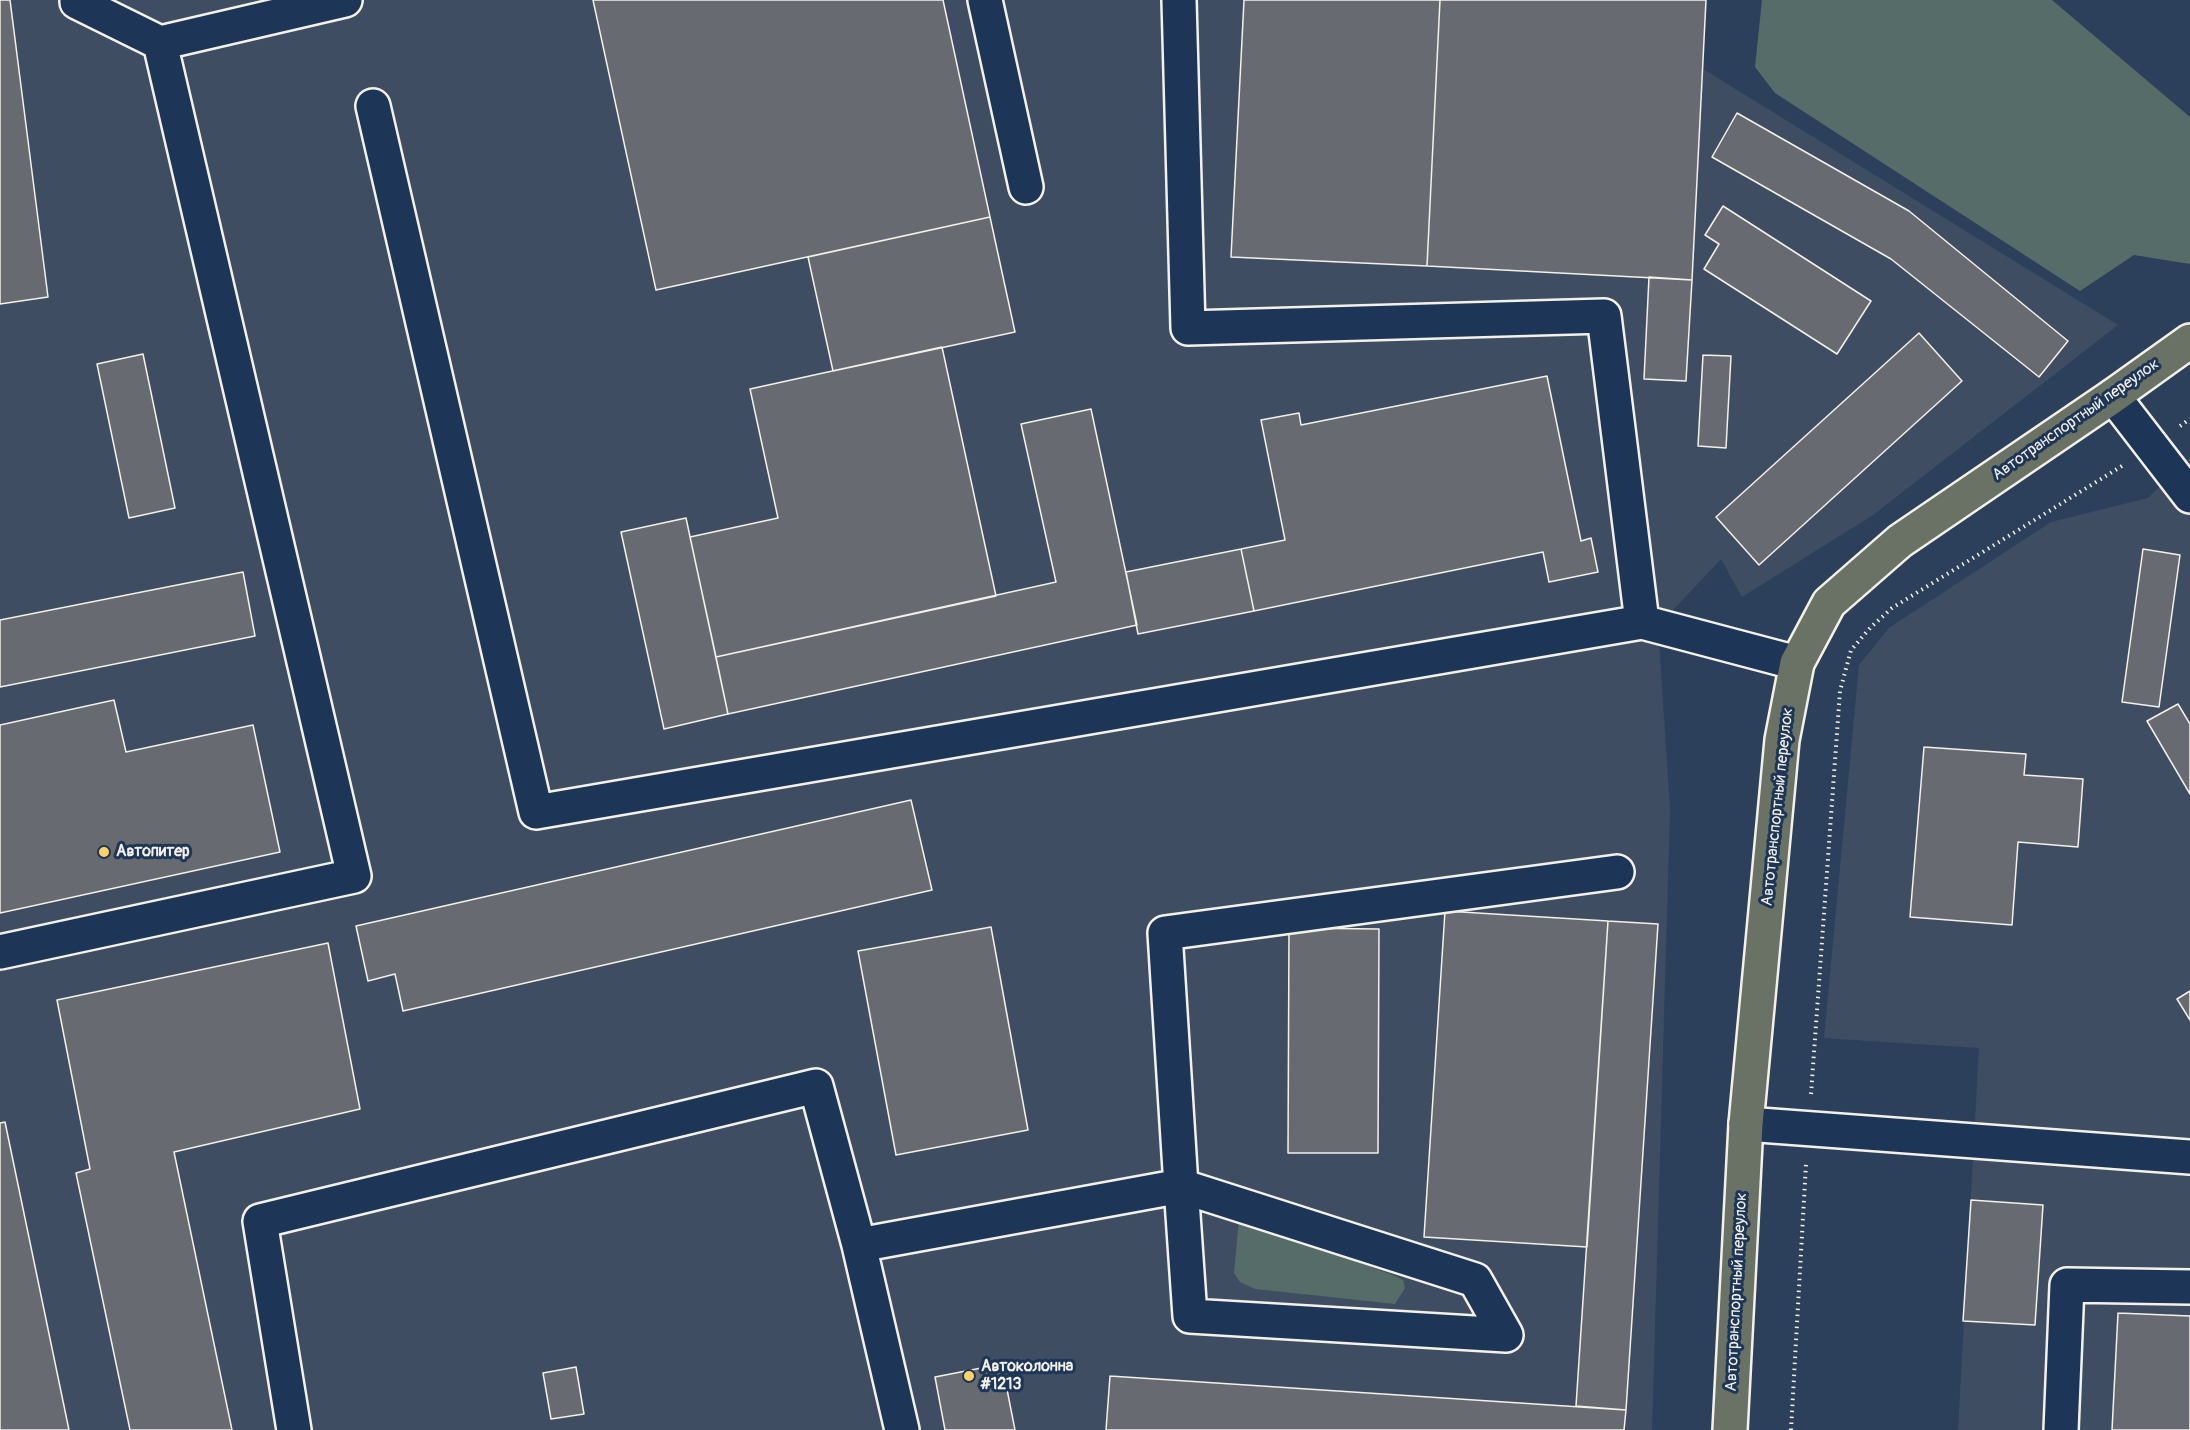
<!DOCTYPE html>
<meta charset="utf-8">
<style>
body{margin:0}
canvas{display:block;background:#2c405c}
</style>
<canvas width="2190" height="1430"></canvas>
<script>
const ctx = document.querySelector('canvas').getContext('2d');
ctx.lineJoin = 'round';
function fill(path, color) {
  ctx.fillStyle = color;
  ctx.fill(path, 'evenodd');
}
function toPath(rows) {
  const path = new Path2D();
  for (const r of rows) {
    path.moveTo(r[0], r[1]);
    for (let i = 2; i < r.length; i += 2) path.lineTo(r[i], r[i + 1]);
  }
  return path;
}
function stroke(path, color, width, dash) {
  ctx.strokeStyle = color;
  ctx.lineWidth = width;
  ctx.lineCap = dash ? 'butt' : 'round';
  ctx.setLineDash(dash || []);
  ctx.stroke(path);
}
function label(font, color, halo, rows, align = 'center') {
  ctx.font = font + ' Pangolin,sans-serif';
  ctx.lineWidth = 6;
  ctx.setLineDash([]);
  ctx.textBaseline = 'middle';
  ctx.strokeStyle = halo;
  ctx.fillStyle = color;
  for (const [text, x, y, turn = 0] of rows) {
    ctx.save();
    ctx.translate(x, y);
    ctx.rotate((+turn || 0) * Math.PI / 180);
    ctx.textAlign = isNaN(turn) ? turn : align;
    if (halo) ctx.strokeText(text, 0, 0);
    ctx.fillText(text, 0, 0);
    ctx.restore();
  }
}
fill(toPath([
 [0,0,1706,0,1703,69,2118,325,1873,515,1742,597,1721,559,1658,626,1670,809,1652,1430,0,1430],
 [2190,457,2190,1430,1958,1430,1979,1048,1824,1038,1859,665,1889,628,2051,522,2148,498]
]), '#3e4d62');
fill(toPath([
 [1762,0,2052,0,2190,117,2190,264,2134,255,2080,291,1775,93,1755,67],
 [1239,1218,1395,1276,1403,1280,1405,1288,1395,1304,1255,1289,1240,1282,1234,1273]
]), '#566c68');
const building = toPath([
 [0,0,10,0,48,297,0,304,0,0],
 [593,0,943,0,990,217,656,290,593,0],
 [1244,0,1440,0,1427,266,1231,257,1244,0],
 [1440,0,1706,0,1692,280,1427,266,1440,0],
 [1737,113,1909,211,2068,341,2039,377,1891,259,1712,157,1737,113],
 [1723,206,1871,301,1837,354,1704,269,1719,244,1705,235,1723,206],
 [990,217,1015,332,833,371,808,257,990,217],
 [1649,277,1692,280,1686,381,1644,379,1649,277],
 [1919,333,1962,381,1759,565,1716,517,1919,333],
 [942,347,996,596,716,657,690,537,778,518,750,389,942,347],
 [143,354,175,508,129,518,97,364,143,354],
 [1703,355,1731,356,1726,448,1698,446,1703,355],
 [1547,376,1581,541,1591,538,1598,572,1549,582,1543,552,1254,611,1241,549,1285,540,1261,420,1299,413,1301,425,1547,376],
 [1091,409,1137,625,728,714,716,657,1056,582,1021,424,1091,409],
 [686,518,728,714,664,729,621,532,686,518],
 [1241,549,1254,611,1138,634,1126,572,1241,549],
 [2143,549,2180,555,2159,707,2122,702,2143,549],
 [243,572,255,636,0,687,0,620,243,572],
 [114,700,126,752,253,725,280,852,0,913,0,725,114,700],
 [2178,704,2190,724,2190,794,2147,721,2178,704],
 [1924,747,2026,754,2024,775,2083,779,2078,847,2018,842,2012,925,1910,917,1924,747],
 [911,800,932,890,403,1011,395,974,368,981,356,926,911,800],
 [1445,911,1608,921,1587,1247,1424,1237,1445,911],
 [1608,921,1658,924,1626,1410,1576,1406,1608,921],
 [991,927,1028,1130,896,1155,858,951,991,927],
 [1289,928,1379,929,1378,1153,1288,1153,1289,928],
 [328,943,360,1109,174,1152,232,1430,130,1430,76,1173,90,1169,57,1000,328,943],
 [2190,991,2190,1020,2177,999,2190,991],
 [5,1122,69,1430,0,1430,0,1123,5,1122],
 [1971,1200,2043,1205,2035,1325,1963,1321,1971,1200],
 [2118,1313,2190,1316,2190,1430,2112,1430,2118,1313],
 [1002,1364,1015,1430,945,1430,935,1377,1002,1364],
 [576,1367,584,1414,551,1419,543,1373,576,1367],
 [1110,1376,1626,1410,1624,1430,1106,1430,1110,1376]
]);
fill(building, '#676b71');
stroke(building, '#f4f1e8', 1.5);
const minor = toPath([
 [77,0,77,2,160,43],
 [985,0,1026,187],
 [1179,0,1188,328,1604,316,1642,622],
 [373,106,536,812,1642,622,1797,663],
 [2113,396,2190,496],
 [0,952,354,876,160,43,345,0],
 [1746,1124,2190,1157],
 [859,1245,1181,1186,1190,1316,1506,1335,1475,1280,1181,1186,1165,933,1617,872],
 [294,1430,260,1221,816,1086,859,1245,902,1430],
 [2061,1430,2067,1285,2190,1287]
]);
const major = toPath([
 [1730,1430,1746,1124,1782,740,1797,663,1829,603,1900,541,2113,396,2190,341]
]);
stroke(minor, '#f4f1e8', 38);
stroke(major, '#f4f1e8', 38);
stroke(toPath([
 [2180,426,2190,419],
 [1811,1094,1840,691,1851,650,1871,627,1892,608,2122,466],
 [1791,1430,1806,1164]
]), '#f4f1e8', 4, [1.5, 4.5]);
stroke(minor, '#1d3557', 33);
stroke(major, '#6a7266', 33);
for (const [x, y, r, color] of [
 [104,852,6,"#ffd166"],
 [969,1376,6,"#ffd166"]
]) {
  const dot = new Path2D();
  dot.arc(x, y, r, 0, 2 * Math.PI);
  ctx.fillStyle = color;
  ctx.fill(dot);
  stroke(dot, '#1d3557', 2);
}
label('16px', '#f4f1e8', '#1d3557', [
 ["Автотранспортный переулок",2076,420,-35],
 ["Автотранспортный переулок",1778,807,-84],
 ["Автотранспортный переулок",1737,1292,-87]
]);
label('bold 16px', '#f4f1e8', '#1d3557', [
 ["Автопитер",116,852],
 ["Автоколонна",981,1367],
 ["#1213",981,1385]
], 'left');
</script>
